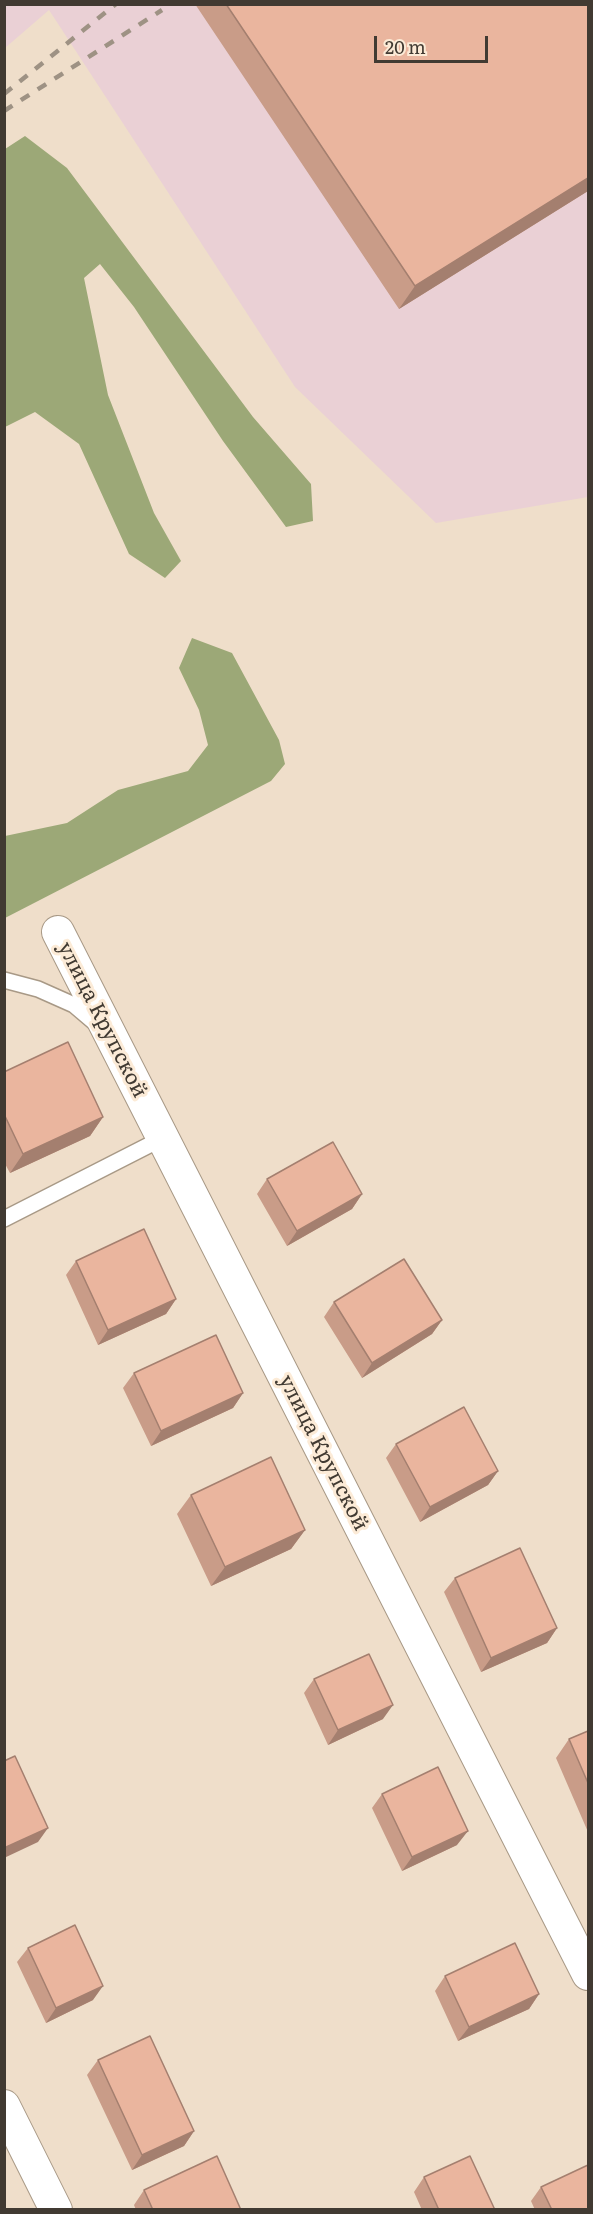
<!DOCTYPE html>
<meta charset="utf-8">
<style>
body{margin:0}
#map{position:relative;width:593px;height:2214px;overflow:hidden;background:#efdeca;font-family:Literata,serif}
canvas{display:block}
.frame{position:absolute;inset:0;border:6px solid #413a32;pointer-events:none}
.scale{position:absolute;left:374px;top:36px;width:114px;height:27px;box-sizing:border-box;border:3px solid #413a32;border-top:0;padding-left:8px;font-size:18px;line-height:21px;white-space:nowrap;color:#413a32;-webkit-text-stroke:4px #fcebd7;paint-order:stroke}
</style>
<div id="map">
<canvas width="593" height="2214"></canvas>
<div class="frame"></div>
<div class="scale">20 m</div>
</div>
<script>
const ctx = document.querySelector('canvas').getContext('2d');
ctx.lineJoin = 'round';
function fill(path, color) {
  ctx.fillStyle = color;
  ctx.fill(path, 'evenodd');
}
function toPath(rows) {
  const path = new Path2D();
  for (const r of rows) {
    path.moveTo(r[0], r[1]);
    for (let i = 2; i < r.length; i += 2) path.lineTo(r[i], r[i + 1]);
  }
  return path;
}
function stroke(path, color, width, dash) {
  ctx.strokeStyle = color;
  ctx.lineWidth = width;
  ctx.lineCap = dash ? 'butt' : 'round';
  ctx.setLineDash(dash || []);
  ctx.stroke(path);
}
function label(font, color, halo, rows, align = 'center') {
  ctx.font = font + ' Literata,serif';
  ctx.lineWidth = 6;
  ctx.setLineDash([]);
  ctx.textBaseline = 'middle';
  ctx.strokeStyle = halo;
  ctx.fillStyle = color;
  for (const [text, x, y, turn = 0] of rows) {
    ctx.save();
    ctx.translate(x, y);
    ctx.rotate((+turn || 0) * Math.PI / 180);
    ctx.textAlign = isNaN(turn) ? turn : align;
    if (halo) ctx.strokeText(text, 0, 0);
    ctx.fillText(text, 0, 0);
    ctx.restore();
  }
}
fill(toPath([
 [5,5,588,5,588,497,436,523,295,387,49,10,5,48]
]), '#ead0d5');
fill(toPath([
 [25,136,67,168,253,417,311,484,313,521,286,527,223,441,134,307,100,264,84,278,108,395,154,513,181,561,165,578,129,554,79,444,35,412,5,427,5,149],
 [192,638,232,653,279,740,285,764,271,781,5,918,5,836,67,823,118,790,188,771,208,745,199,710,179,668]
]), '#9ca877');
const service = toPath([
 [4,980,38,989,74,1005,94,1022],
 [4,1219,163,1138]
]);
const minor = toPath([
 [58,932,588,1974],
 [4,2106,56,2210]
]);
stroke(service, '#a89986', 18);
stroke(minor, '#a89986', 34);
stroke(service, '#fff', 15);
stroke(minor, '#fff', 32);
stroke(toPath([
 [4,94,116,4],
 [4,111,162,10]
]), '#9e9284', 4.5, [10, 10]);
fill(toPath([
 [195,4,588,4,588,191,399,309],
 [4,1072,103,1117,90,1136,10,1173,4,1162],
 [267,1179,362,1194,352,1209,287,1246,257,1194],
 [76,1261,176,1299,166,1314,98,1345,66,1275],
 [334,1302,442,1320,432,1334,362,1378,324,1317],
 [134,1373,243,1393,233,1408,151,1446,123,1388],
 [396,1444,498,1471,488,1485,420,1522,386,1458],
 [191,1495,305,1530,291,1549,211,1586,177,1514],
 [455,1578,557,1628,547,1643,481,1672,444,1592],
 [314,1679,383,1719,328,1745,304,1693],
 [588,1731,588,1832,556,1758,569,1739],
 [382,1794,457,1845,402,1871,372,1808],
 [28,1948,93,2000,46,2023,17,1962],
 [445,1976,539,1994,529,2009,458,2041,435,1991],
 [98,2060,194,2131,184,2146,132,2170,87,2075],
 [424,2177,495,2210,422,2210,414,2192],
 [541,2187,588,2210,535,2210,531,2201],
 [144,2190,241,2210,136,2210,134,2205]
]), '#c99c88');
fill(toPath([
 [588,178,588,191,399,309,415,286],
 [103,1117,90,1136,10,1173,23,1154],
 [362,1194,352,1209,287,1246,297,1231],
 [176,1299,166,1314,98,1345,108,1330],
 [442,1320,432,1334,362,1378,372,1363],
 [243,1393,233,1408,151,1446,161,1431],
 [498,1471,488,1485,420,1522,430,1507],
 [305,1530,291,1549,211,1586,225,1567],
 [557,1628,547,1643,481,1672,491,1658],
 [393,1705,383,1719,328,1745,338,1730],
 [48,1828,38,1842,4,1858,4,1848],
 [468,1831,457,1845,402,1871,412,1857],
 [103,1986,93,2000,46,2023,56,2008],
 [539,1994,529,2009,458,2041,469,2027],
 [194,2131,184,2146,132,2170,142,2155]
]), '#a47f6f');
const building = toPath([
 [226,4,588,4,588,178,415,286,226,4],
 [68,1042,103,1117,23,1154,4,1114,4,1072,68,1042],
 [333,1142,362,1194,297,1231,267,1179,333,1142],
 [144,1229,176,1299,108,1330,76,1261,144,1229],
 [404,1259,442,1320,372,1363,334,1302,404,1259],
 [216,1335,243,1393,161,1431,134,1373,216,1335],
 [464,1407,498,1471,430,1507,396,1444,464,1407],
 [271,1457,305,1530,225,1567,191,1495,271,1457],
 [520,1548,557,1628,491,1658,455,1578,520,1548],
 [369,1654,393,1705,338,1730,314,1679,369,1654],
 [588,1731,588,1783,569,1739,588,1731],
 [15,1756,48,1828,4,1848,4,1761,15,1756],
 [438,1767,468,1831,412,1857,382,1794,438,1767],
 [75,1925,103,1986,56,2008,28,1948,75,1925],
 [515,1943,539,1994,469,2027,445,1976,515,1943],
 [150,2036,194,2131,142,2155,98,2060,150,2036],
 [217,2156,241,2210,153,2210,144,2190,217,2156],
 [470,2156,495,2210,439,2210,424,2177,470,2156],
 [588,2165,588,2210,552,2210,541,2187,588,2165]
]);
fill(building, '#eab59e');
stroke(building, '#a47f6f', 1.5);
label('21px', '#413a32', '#fcebd7', [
 ["улица Крупской",102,1020,63],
 ["улица Крупской",323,1453,63]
]);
</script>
